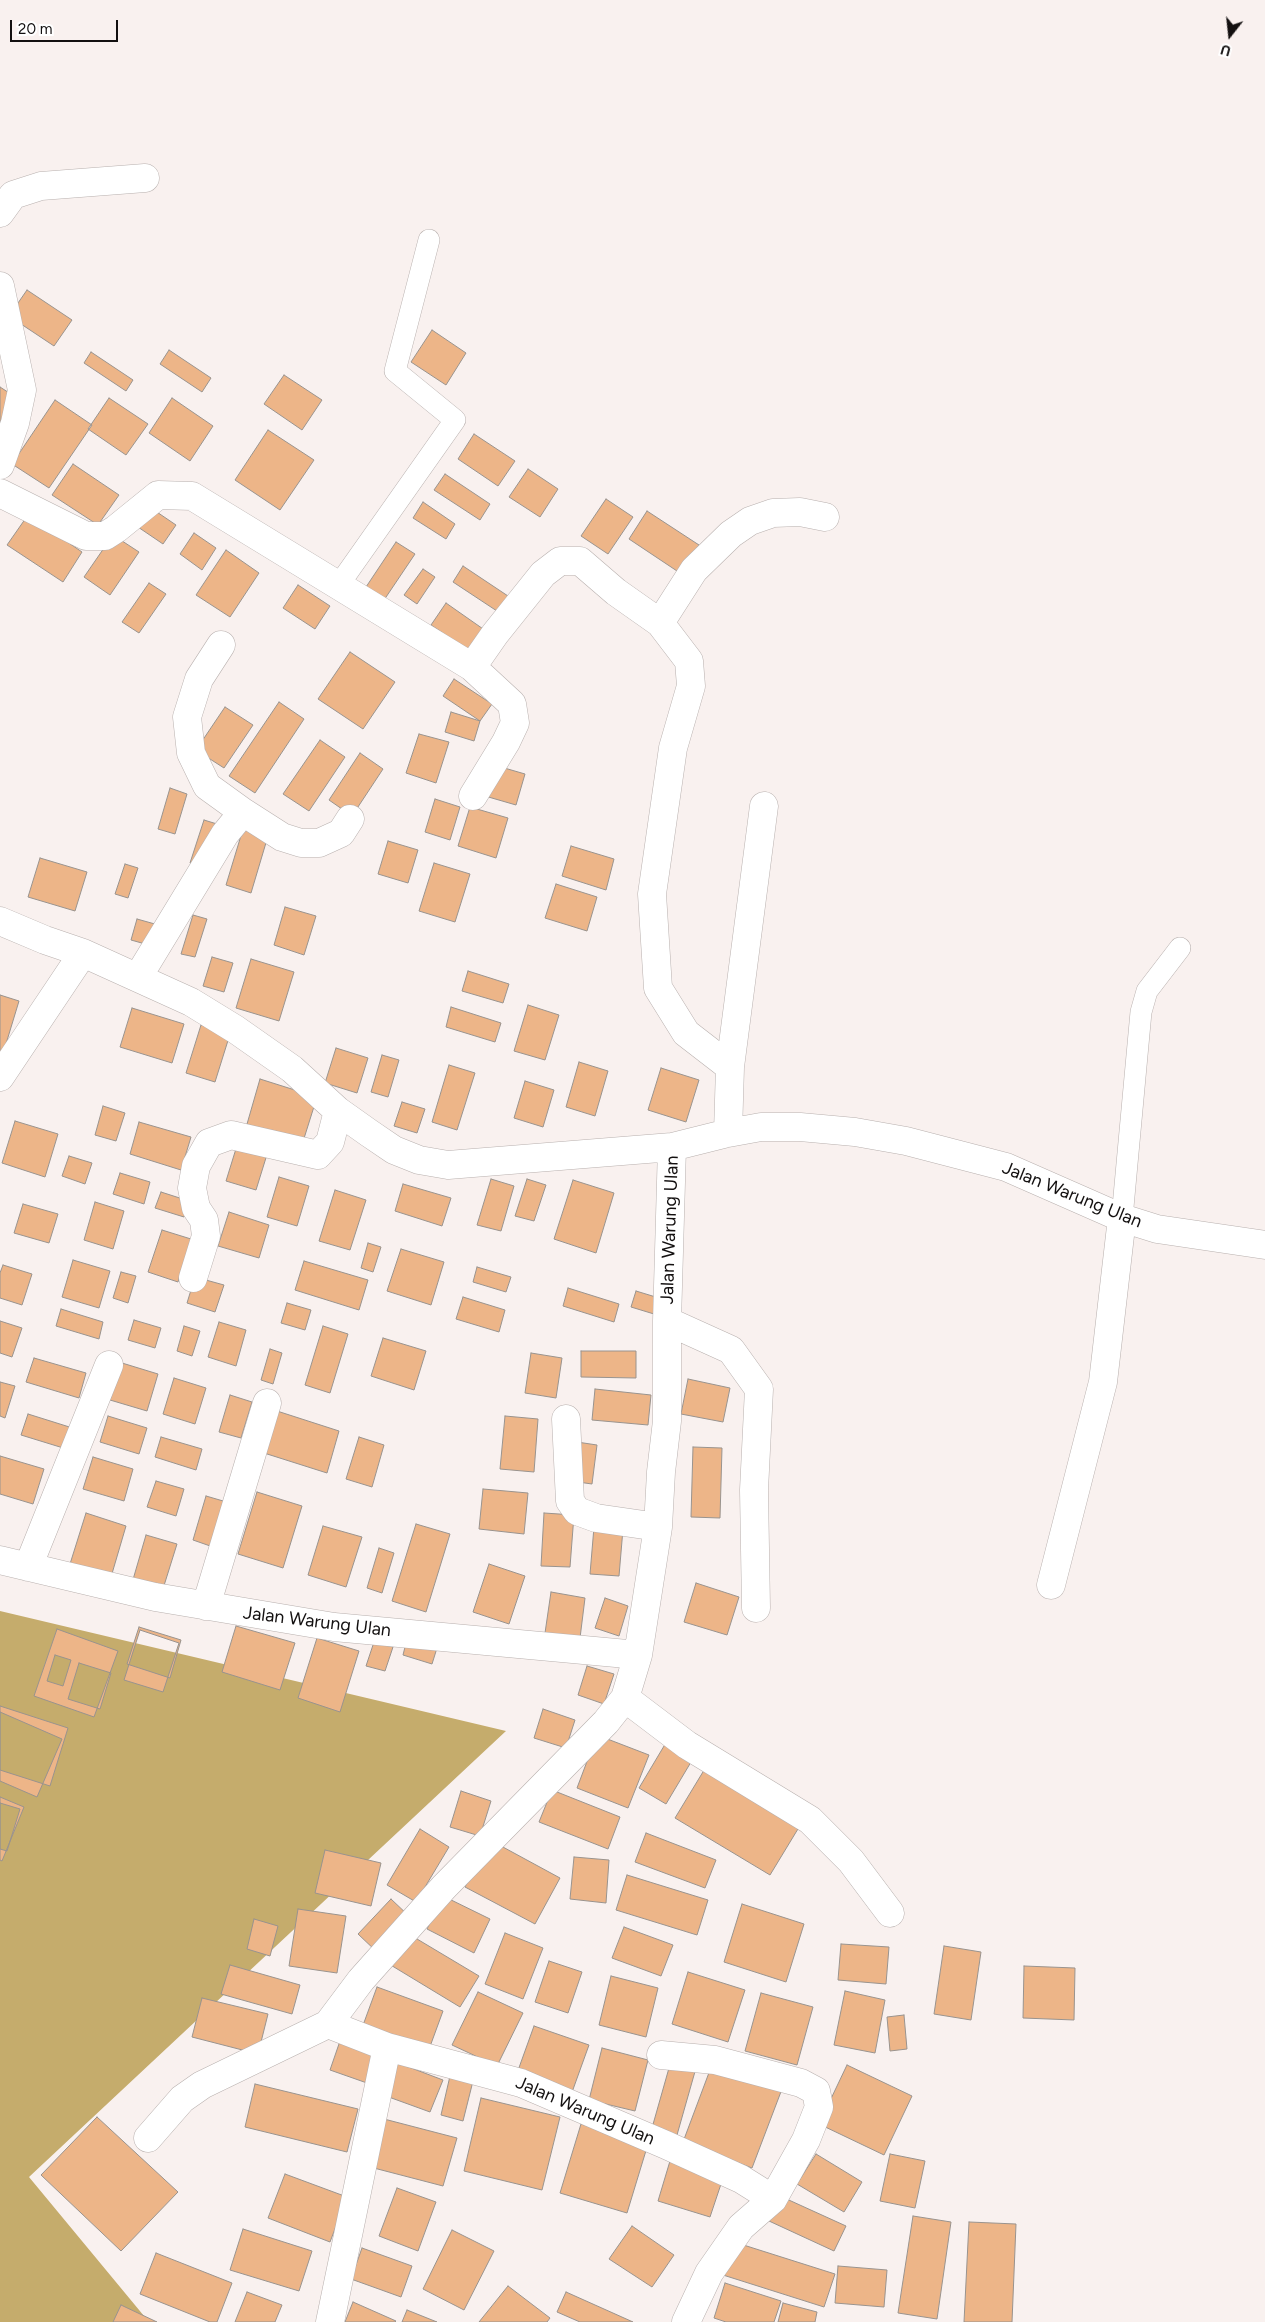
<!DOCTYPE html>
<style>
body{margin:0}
#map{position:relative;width:1265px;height:2322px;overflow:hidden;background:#f9f1ef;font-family:Figtree,sans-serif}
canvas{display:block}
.north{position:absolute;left:1205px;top:10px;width:50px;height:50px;-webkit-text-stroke:4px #fff;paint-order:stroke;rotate:196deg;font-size:14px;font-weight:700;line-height:20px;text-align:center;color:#131010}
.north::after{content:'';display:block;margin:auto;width:18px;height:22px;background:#131010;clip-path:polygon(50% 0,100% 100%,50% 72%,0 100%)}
.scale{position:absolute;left:10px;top:20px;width:108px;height:22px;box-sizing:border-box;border:2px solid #131010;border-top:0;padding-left:6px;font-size:15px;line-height:18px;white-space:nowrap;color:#131010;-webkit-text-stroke:4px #fff;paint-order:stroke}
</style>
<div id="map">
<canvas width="1265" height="2322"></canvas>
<div class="north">U</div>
<div class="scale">20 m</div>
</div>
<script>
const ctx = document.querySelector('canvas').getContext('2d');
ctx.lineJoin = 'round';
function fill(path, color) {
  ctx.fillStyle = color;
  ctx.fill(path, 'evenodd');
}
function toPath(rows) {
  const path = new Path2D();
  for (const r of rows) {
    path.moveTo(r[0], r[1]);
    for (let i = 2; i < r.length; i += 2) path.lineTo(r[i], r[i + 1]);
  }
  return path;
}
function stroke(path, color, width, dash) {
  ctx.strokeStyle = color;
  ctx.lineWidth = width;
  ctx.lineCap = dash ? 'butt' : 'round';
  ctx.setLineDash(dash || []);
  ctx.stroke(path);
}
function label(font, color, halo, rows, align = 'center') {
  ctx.font = font + ' Figtree,sans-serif';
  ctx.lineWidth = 4;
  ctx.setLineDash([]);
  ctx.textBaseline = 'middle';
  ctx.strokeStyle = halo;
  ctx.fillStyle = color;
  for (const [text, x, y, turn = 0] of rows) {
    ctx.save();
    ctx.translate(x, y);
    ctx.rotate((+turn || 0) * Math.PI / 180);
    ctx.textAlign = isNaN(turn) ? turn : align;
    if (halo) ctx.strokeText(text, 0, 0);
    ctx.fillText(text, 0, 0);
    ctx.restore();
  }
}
fill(toPath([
 [0,1611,506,1731,29,2177,149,2322,0,2322]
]), '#c5ac6c');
const building = toPath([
 [27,290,72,320,54,346,9,316,27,290],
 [432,330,466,353,446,385,411,362,432,330],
 [169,350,211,378,202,392,160,364,169,350],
 [91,352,133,380,126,391,84,363,91,352],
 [284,375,322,400,302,430,264,404,284,375],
 [0,387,17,398,0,422,0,387],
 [109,398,148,424,126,455,88,429,109,398],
 [172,398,213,426,190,461,149,433,172,398],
 [55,400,92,425,49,488,12,464,55,400],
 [268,430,314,460,280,510,235,480,268,430],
 [474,434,515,461,498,486,458,459,474,434],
 [73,464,119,495,98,525,52,495,73,464],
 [528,469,558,489,540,517,509,497,528,469],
 [445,474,490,504,480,520,434,490,445,474],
 [606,499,633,517,608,554,581,536,606,499],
 [423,502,455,524,446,539,413,518,423,502],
 [148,506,176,525,163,544,135,525,148,506],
 [647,511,699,545,680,573,629,539,647,511],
 [28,515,82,552,63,582,7,545,28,515],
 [194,533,216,548,202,570,180,554,194,533],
 [113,535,139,552,110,595,84,577,113,535],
 [396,542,415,554,380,606,362,593,396,542],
 [226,550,259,573,230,617,196,595,226,550],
 [463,566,514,600,503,615,453,582,463,566],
 [423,569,435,577,417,604,404,595,423,569],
 [149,583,166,594,139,633,122,622,149,583],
 [298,585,330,606,315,629,283,608,298,585],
 [446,603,486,631,472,653,431,625,446,603],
 [350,652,395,682,363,729,318,699,350,652],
 [454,679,492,704,480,721,443,696,454,679],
 [279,702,304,719,255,793,229,776,279,702],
 [225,707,253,725,224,768,196,750,225,707],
 [451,712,480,721,474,741,445,732,451,712],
 [419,734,449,742,436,783,406,773,419,734],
 [320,740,345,757,309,811,283,794,320,740],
 [360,753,383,769,352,816,329,800,360,753],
 [494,765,525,774,516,805,485,796,494,765],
 [170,788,187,794,175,834,158,829,170,788],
 [435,799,460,807,450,840,425,832,435,799],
 [470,807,508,818,496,858,458,846,470,807],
 [204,820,217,824,204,867,190,863,204,820],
 [243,829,268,836,251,893,226,885,243,829],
 [388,841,418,850,408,883,378,874,388,841],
 [571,846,614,859,606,890,562,876,571,846],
 [40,858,87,872,75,911,28,897,40,858],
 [434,863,470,874,455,922,419,911,434,863],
 [125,864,138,868,128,898,115,894,125,864],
 [556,884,597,897,587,931,545,918,556,884],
 [285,907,316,916,304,955,274,945,285,907],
 [193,915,207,919,195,957,181,954,193,915],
 [137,919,162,926,156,947,131,940,137,919],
 [212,957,233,963,224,992,203,986,212,957],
 [251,959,294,972,279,1021,236,1008,251,959],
 [468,971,509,984,503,1003,462,991,468,971],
 [0,995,19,1001,2,1057,0,1057,0,995],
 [528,1005,559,1015,545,1060,514,1051,528,1005],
 [451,1007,501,1023,495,1042,446,1027,451,1007],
 [132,1008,184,1024,172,1063,120,1047,132,1008],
 [201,1025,230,1034,215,1082,186,1073,201,1025],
 [336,1048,368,1058,357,1093,325,1083,336,1048],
 [382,1055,399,1060,388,1097,371,1092,382,1055],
 [579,1062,608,1071,595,1116,566,1107,579,1062],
 [449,1065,475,1073,457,1130,432,1122,449,1065],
 [661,1068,699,1080,686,1122,648,1110,661,1068],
 [260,1079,317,1097,301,1148,245,1131,260,1079],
 [525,1081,554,1090,543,1127,514,1118,525,1081],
 [402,1102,425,1109,417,1133,394,1126,402,1102],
 [103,1106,125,1113,116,1141,95,1135,103,1106],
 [15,1121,58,1134,45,1177,2,1163,15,1121],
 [139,1122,191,1137,181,1170,130,1154,139,1122],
 [239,1139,269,1148,256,1190,226,1181,239,1139],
 [69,1156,92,1163,85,1184,62,1176,69,1156],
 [120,1173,150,1182,144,1204,113,1194,120,1173],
 [279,1177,309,1186,297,1226,267,1217,279,1177],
 [491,1179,514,1186,501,1231,477,1225,491,1179],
 [527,1179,546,1185,534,1221,515,1216,527,1179],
 [573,1180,614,1193,596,1253,554,1239,573,1180],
 [403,1184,451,1198,442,1226,395,1211,403,1184],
 [335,1190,366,1200,350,1250,319,1241,335,1190],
 [161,1192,189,1201,184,1217,155,1208,161,1192],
 [95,1202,124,1211,113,1249,84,1240,95,1202],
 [23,1204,58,1214,49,1243,14,1233,23,1204],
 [229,1212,269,1225,259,1258,218,1246,229,1212],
 [162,1230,191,1239,178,1282,148,1272,162,1230],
 [368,1243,381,1247,373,1272,361,1268,368,1243],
 [401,1249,444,1262,431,1305,387,1291,401,1249],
 [73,1260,110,1271,99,1308,62,1297,73,1260],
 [304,1261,368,1280,359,1310,295,1290,304,1261],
 [3,1265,32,1274,22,1305,0,1298,0,1273,3,1265],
 [477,1267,511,1277,506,1292,473,1282,477,1267],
 [121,1272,136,1276,128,1303,113,1298,121,1272],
 [195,1277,224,1285,215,1312,187,1303,195,1277],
 [568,1288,619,1304,614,1322,563,1306,568,1288],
 [636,1291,659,1298,654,1314,631,1307,636,1291],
 [463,1297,505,1310,499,1332,456,1319,463,1297],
 [287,1303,311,1310,305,1330,281,1323,287,1303],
 [61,1309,103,1322,99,1339,56,1326,61,1309],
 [134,1320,161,1328,155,1348,128,1340,134,1320],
 [0,1321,22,1328,12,1357,0,1353,0,1321],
 [219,1322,246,1330,236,1366,208,1357,219,1322],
 [184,1326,200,1331,192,1356,177,1351,184,1326],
 [323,1326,348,1334,330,1393,305,1385,323,1326],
 [383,1338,426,1351,414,1390,371,1376,383,1338],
 [270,1349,282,1353,273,1384,261,1380,270,1349],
 [581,1351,636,1351,636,1378,581,1377,581,1351],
 [531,1353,562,1358,556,1398,525,1393,531,1353],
 [34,1358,86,1373,79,1398,26,1382,34,1358],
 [122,1363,158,1374,147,1411,110,1400,122,1363],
 [174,1378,206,1388,195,1424,163,1414,174,1378],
 [688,1379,730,1388,723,1422,681,1414,688,1379],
 [0,1382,15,1386,5,1418,0,1416,0,1382],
 [595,1389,651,1395,648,1425,592,1420,595,1389],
 [230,1395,252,1402,241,1438,219,1432,230,1395],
 [277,1411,339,1431,327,1473,264,1453,277,1411],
 [28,1414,79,1430,73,1451,21,1435,28,1414],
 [108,1416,147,1428,139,1454,100,1442,108,1416],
 [505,1416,538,1419,534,1472,500,1469,505,1416],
 [161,1437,202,1449,196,1470,155,1457,161,1437],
 [359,1437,384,1445,372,1487,346,1479,359,1437],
 [577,1442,597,1445,592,1484,571,1481,577,1442],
 [693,1447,722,1448,720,1518,691,1517,693,1447],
 [0,1456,44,1469,33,1504,0,1494,0,1456],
 [93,1457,133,1469,124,1501,83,1489,93,1457],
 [156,1481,184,1489,176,1516,147,1507,156,1481],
 [483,1489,528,1493,524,1534,479,1529,483,1489],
 [257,1492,302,1506,283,1568,238,1554,257,1492],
 [206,1496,230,1503,216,1548,193,1540,206,1496],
 [86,1513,126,1526,111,1577,70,1564,86,1513],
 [544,1513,574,1515,570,1567,541,1566,544,1513],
 [416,1524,450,1534,426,1612,392,1601,416,1524],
 [323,1526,362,1537,346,1587,308,1575,323,1526],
 [594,1527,623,1529,619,1576,590,1574,594,1527],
 [146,1535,177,1544,162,1592,132,1583,146,1535],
 [379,1548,394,1553,382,1593,367,1588,379,1548],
 [489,1564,525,1576,509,1624,473,1612,489,1564],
 [696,1583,739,1597,727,1635,684,1622,696,1583],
 [551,1592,585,1598,580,1638,545,1633,551,1592],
 [605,1598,628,1606,619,1636,595,1628,605,1598],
 [236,1626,295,1643,280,1690,222,1672,236,1626],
 [139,1627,181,1640,170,1678,127,1664,139,1627],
 [57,1629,118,1651,94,1717,34,1696,57,1629],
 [140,1630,179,1643,163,1692,124,1680,140,1630],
 [317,1638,359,1651,340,1712,298,1698,317,1638],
 [407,1639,437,1648,432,1664,403,1655,407,1639],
 [374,1642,393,1647,385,1671,366,1666,374,1642],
 [55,1655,71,1660,63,1686,47,1681,55,1655],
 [79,1663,111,1673,100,1709,68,1699,79,1663],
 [587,1666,614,1674,604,1704,578,1695,587,1666],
 [0,1706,68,1728,50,1786,0,1770,0,1706],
 [543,1709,575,1720,566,1748,534,1738,543,1709],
 [0,1712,62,1739,37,1797,0,1781,0,1712],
 [597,1735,649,1755,628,1808,577,1788,597,1735],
 [670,1736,697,1752,666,1804,639,1788,670,1736],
 [709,1762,804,1819,770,1875,675,1818,709,1762],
 [552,1790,620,1817,608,1849,539,1822,552,1790],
 [461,1791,491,1801,480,1836,450,1827,461,1791],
 [0,1797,24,1807,2,1861,0,1860,0,1797],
 [0,1803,20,1809,7,1851,0,1849,0,1803],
 [420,1829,449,1847,416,1902,387,1885,420,1829],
 [646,1833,716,1860,705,1888,635,1862,646,1833],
 [490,1840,560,1878,535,1924,465,1887,490,1840],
 [325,1850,381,1863,371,1906,315,1893,325,1850],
 [574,1857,609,1860,606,1903,570,1899,574,1857],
 [627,1875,708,1900,697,1935,616,1910,627,1875],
 [443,1896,490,1919,474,1953,427,1929,443,1896],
 [391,1899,410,1917,377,1952,358,1934,391,1899],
 [742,1904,804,1924,786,1982,724,1962,742,1904],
 [298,1909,346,1916,337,1973,289,1966,298,1909],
 [254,1919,278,1926,270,1956,247,1949,254,1919],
 [624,1927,673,1945,661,1976,612,1958,624,1927],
 [407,1933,479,1976,460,2007,389,1964,407,1933],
 [505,1933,543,1948,523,1999,485,1984,505,1933],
 [841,1944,889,1947,886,1984,838,1980,841,1944],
 [944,1946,981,1952,971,2020,934,2014,944,1946],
 [549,1961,582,1972,568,2013,535,2002,549,1961],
 [230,1965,300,1985,292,2014,221,1994,230,1965],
 [1024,1966,1075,1968,1074,2020,1023,2018,1024,1966],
 [688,1972,745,1990,728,2042,672,2024,688,1972],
 [611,1976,658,1988,646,2037,599,2025,611,1976],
 [377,1987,443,2011,428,2052,362,2028,377,1987],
 [845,1991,885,2000,875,2053,834,2045,845,1991],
 [478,1992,523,2013,497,2066,452,2045,478,1992],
 [761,1993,813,2007,797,2065,745,2051,761,1993],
 [202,1998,268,2014,258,2054,192,2037,202,1998],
 [904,2015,907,2049,890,2051,887,2017,904,2015],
 [534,2026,589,2045,571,2095,516,2076,534,2026],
 [340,2041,377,2053,367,2083,330,2070,340,2041],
 [602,2048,648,2060,635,2111,589,2100,602,2048],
 [671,2061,696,2068,675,2142,650,2135,671,2061],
 [713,2062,782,2089,752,2168,683,2142,713,2062],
 [398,2063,443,2080,430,2112,386,2096,398,2063],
 [847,2065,912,2096,884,2155,819,2124,847,2065],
 [450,2076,473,2081,463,2121,441,2115,450,2076],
 [255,2084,358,2109,347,2152,245,2127,255,2084],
 [481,2098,560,2117,542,2190,464,2171,481,2098],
 [97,2117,178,2192,121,2251,41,2175,97,2117],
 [384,2119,457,2138,443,2186,370,2167,384,2119],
 [581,2124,648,2144,627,2213,560,2193,581,2124],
 [816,2154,862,2182,844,2212,797,2184,816,2154],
 [890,2154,925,2161,915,2208,880,2201,890,2154],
 [670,2161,723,2178,710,2217,658,2201,670,2161],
 [285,2174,347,2197,330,2242,268,2218,285,2174],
 [397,2188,436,2202,418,2251,379,2236,397,2188],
 [780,2196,846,2226,834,2251,769,2221,780,2196],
 [913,2216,951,2222,937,2319,898,2313,913,2216],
 [969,2222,1016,2224,1012,2322,964,2322,969,2222],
 [632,2226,674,2255,652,2287,609,2259,632,2226],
 [243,2229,312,2251,299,2291,230,2270,243,2229],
 [452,2230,494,2251,464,2310,423,2289,452,2230],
 [734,2242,835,2274,824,2307,723,2275,734,2242],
 [362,2248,412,2266,401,2297,351,2279,362,2248],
 [156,2253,232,2283,217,2322,210,2322,140,2294,156,2253],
 [838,2266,887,2270,884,2307,835,2303,838,2266],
 [725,2283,781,2301,774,2322,726,2322,714,2318,725,2283],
 [508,2286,550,2318,547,2322,479,2322,508,2286],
 [247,2292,282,2305,275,2322,235,2322,247,2292],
 [566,2292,633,2322,580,2322,557,2312,566,2292],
 [353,2302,396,2321,395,2322,345,2322,353,2302],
 [783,2303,817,2312,815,2322,778,2322,783,2303],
 [121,2305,157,2322,113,2322,121,2305],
 [407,2310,437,2322,402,2322,407,2310]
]);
fill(building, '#edb588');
stroke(building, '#99938e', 1);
const lane = toPath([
 [338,586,455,420,395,371,429,240],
 [1122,1218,1141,1012,1147,991,1180,948]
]);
const street = toPath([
 [0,213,13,195,41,186,145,178],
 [0,286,22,390,15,423,0,465],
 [0,493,86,536,105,536,116,529,158,495,192,496,472,667,495,634,543,574,560,561,580,561,616,592,660,623,694,570,731,534,750,521,773,513,800,512,825,517],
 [660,623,689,661,691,686,673,748,652,894,658,988,686,1033,730,1067],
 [221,645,199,679,187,717,191,753,207,786,243,812],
 [472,667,512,704,515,723,506,742,473,796],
 [0,921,45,940,83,953,191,1002,235,1029,292,1069,338,1111,369,1133,394,1150,419,1160,448,1165,672,1147,728,1133,761,1127,800,1127,855,1132,906,1141,1006,1167,1122,1218,1157,1229,1265,1245],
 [138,977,225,834,243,812,282,837,301,843,319,843,341,833,350,819],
 [0,1077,83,953],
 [728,1133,730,1067,764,806],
 [193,1278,206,1236,204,1220,196,1208,192,1188,196,1166,209,1143,231,1135,318,1155,330,1142,338,1111],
 [667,1321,731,1350,759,1389,754,1490,756,1608],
 [566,1419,570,1501,577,1511,596,1518,658,1527],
 [0,1560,155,1597,334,1627,638,1655],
 [28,1567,109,1365],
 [1051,1585,1103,1382,1122,1218],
 [206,1606,267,1403],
 [625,1698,687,1745,810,1820,851,1861,890,1913],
 [328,2024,387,2047,521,2083,666,2145,741,2179,773,2199,741,2227,709,2273,686,2322],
 [661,2055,715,2060,801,2083,816,2091,819,2107,806,2140,773,2199],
 [148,2138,182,2099,202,2085,328,2024,361,1980,444,1887,606,1722,625,1698,638,1655,658,1527,661,1472,667,1421,667,1321,672,1147],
 [330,2322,387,2047]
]);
stroke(lane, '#b8b0ae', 22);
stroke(street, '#b8b0ae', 29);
stroke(lane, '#fff', 21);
stroke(street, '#fff', 28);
label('18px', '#131010', '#fff', [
 ["Jalan Warung Ulan",1072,1195,22],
 ["Jalan Warung Ulan",670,1230,-88],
 ["Jalan Warung Ulan",317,1622,7],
 ["Jalan Warung Ulan",585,2111,23]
]);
</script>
